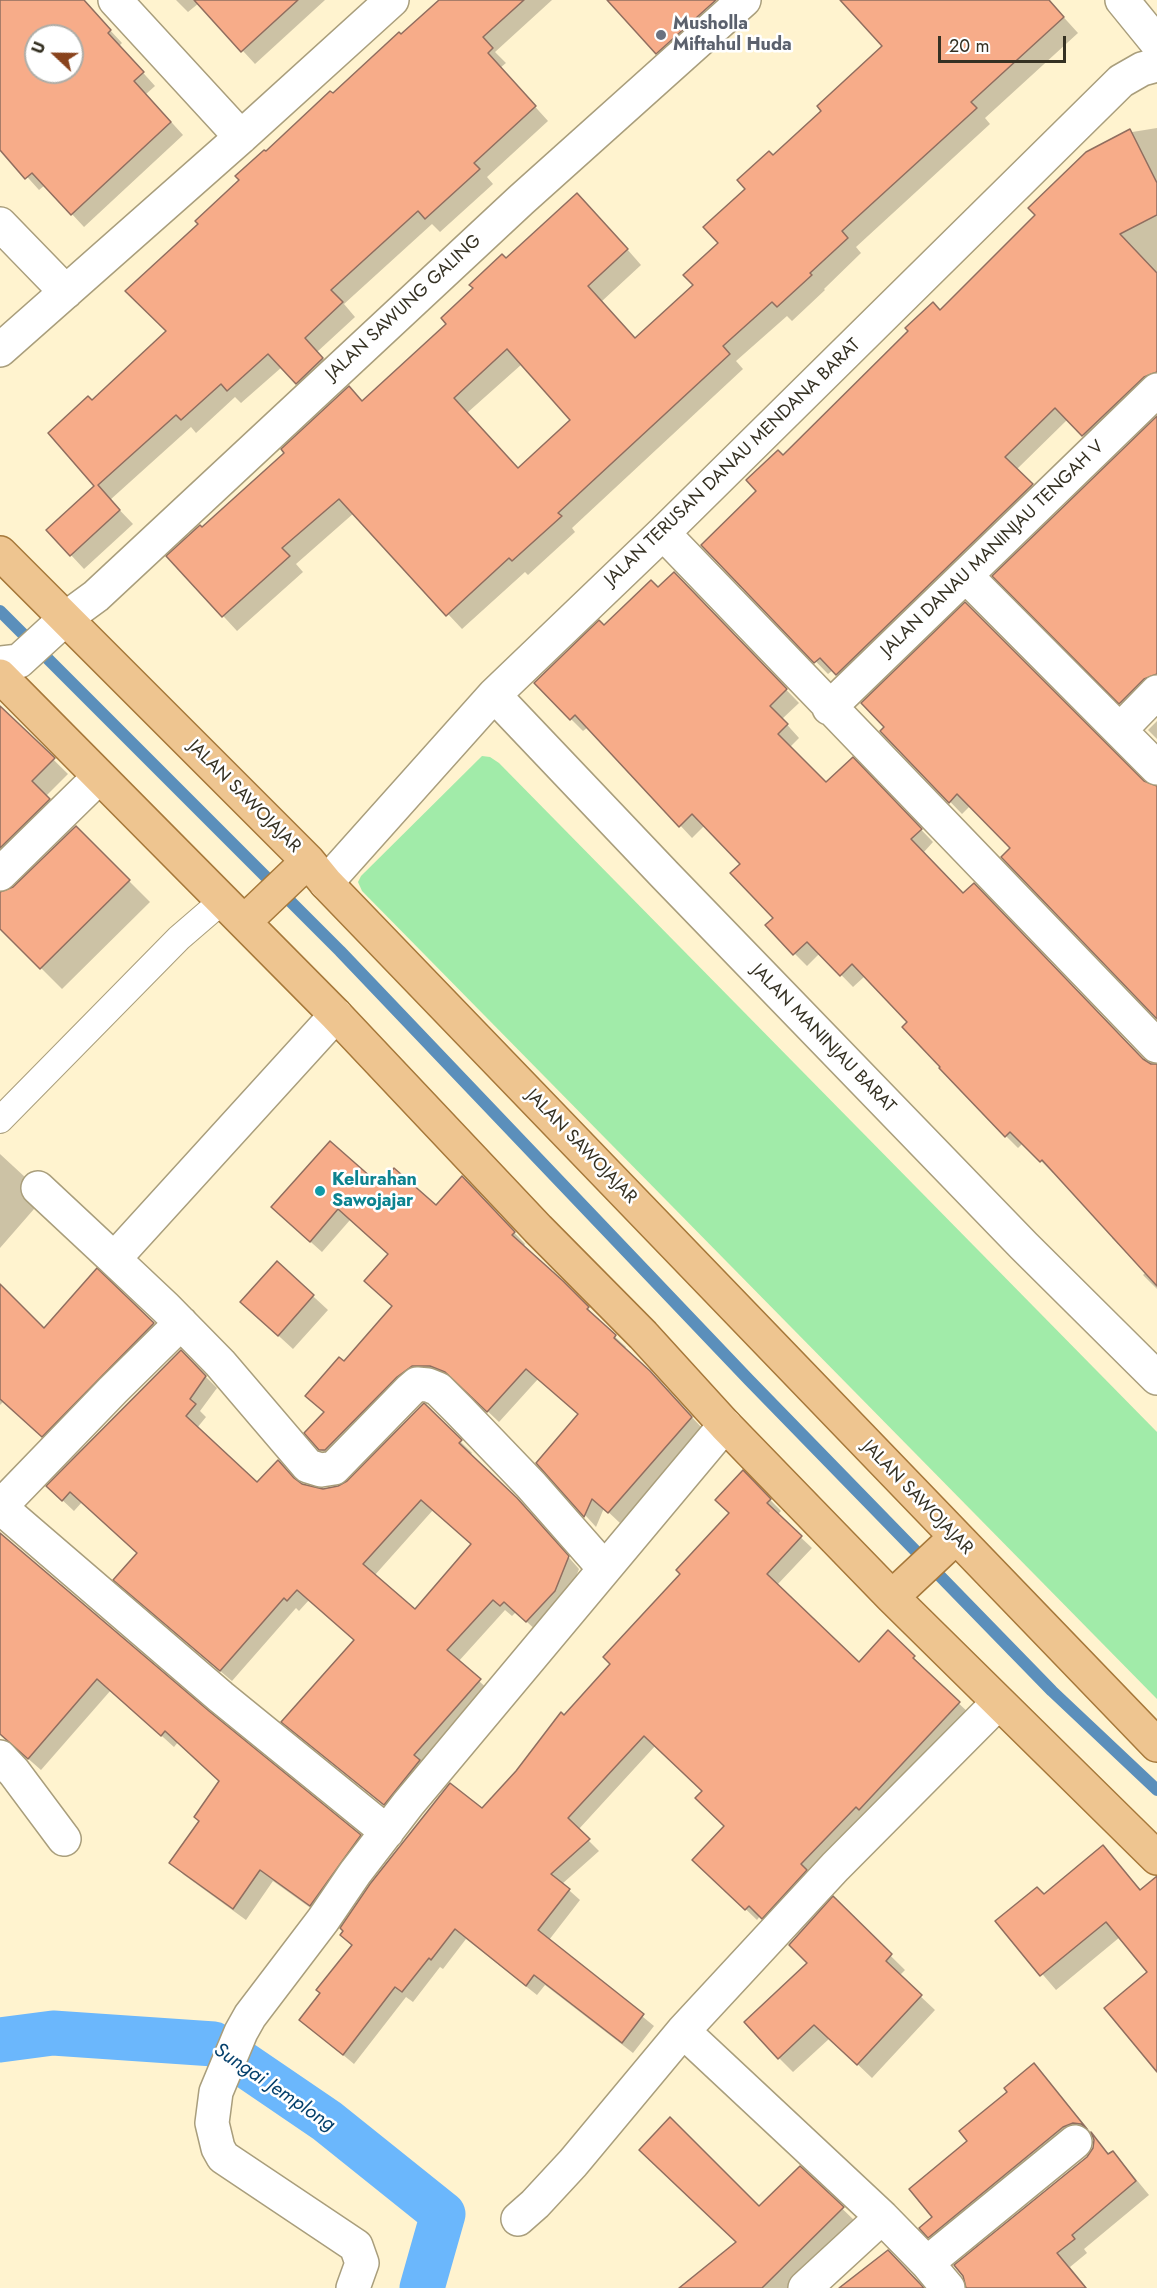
<!DOCTYPE html>
<style>
body{margin:0}
#map{position:relative;width:1157px;height:2288px;overflow:hidden;background:#fff3cf;font-family:Jost,sans-serif}
canvas{display:block}
.north{position:absolute;left:24px;top:24px;width:60px;height:60px;box-sizing:border-box;background:#fff;border:2px solid #aeada7;border-radius:50%;rotate:292deg;font-size:16px;font-weight:700;line-height:24px;text-align:center;color:#353123}
.north::after{content:'';display:block;margin:auto;width:21px;height:27px;background:#89431d;clip-path:polygon(50% 0,100% 100%,50% 72%,0 100%)}
.scale{position:absolute;left:938px;top:36px;width:128px;height:27px;box-sizing:border-box;border:3px solid #353123;border-top:0;padding-left:8px;font-size:18px;line-height:21px;white-space:nowrap;color:#353123;-webkit-text-stroke:4px #fff;paint-order:stroke}
</style>
<div id="map">
<canvas width="1157" height="2288"></canvas>
<div class="north">U</div>
<div class="scale">20 m</div>
</div>
<script>
const ctx = document.querySelector('canvas').getContext('2d');
ctx.lineJoin = 'round';
function fill(path, color) {
  ctx.fillStyle = color;
  ctx.fill(path, 'evenodd');
}
function toPath(rows) {
  const path = new Path2D();
  for (const r of rows) {
    path.moveTo(r[0], r[1]);
    for (let i = 2; i < r.length; i += 2) path.lineTo(r[i], r[i + 1]);
  }
  return path;
}
function stroke(path, color, width, dash) {
  ctx.strokeStyle = color;
  ctx.lineWidth = width;
  ctx.lineCap = dash ? 'butt' : 'round';
  ctx.setLineDash(dash || []);
  ctx.stroke(path);
}
function label(font, color, halo, rows, align = 'center') {
  ctx.font = font + ' Jost,sans-serif';
  ctx.lineWidth = 5;
  ctx.setLineDash([]);
  ctx.textBaseline = 'middle';
  ctx.strokeStyle = halo;
  ctx.fillStyle = color;
  for (const [text, x, y, turn = 0] of rows) {
    ctx.save();
    ctx.translate(x, y);
    ctx.rotate((+turn || 0) * Math.PI / 180);
    ctx.textAlign = isNaN(turn) ? turn : align;
    if (halo) ctx.strokeText(text, 0, 0);
    ctx.fillText(text, 0, 0);
    ctx.restore();
  }
}
fill(toPath([
 [482,756,490,757,499,763,1157,1432,1157,1699,362,891,358,882,361,876]
]), '#a1eba9');
fill(toPath([
 [0,0,82,0,122,43,119,46,155,86,146,94,183,135,84,227,45,185,39,190,2,149],
 [36,36,72,36,72,72,36,72],
 [176,0,325,0,255,64,199,3,188,12],
 [441,0,552,0,495,52,506,63,500,68,548,121,487,177,493,184,440,232,432,224,344,304,355,317,317,352,336,373,310,397,282,367,241,403,235,397,196,433,191,427,110,500,133,524,84,569,71,555,97,486,92,402,168,331,200,224,266,153],
 [609,0,696,0,718,24,670,67],
 [842,0,1048,0,1078,33,985,118,990,124,856,247,861,253,824,289,825,290,792,321,787,316,736,361,743,369,572,528,575,532,528,575,525,572,462,629,354,513,296,564,303,572,237,631,168,556,363,402,448,324,506,260,592,209,641,265,601,302,636,340,695,286,747,189,773,157,823,111,884,46],
 [522,364,572,420,519,470,467,413],
 [1157,128,1157,388,1096,448,1068,419,1016,470,1044,498,849,687,833,670,828,674,703,545,759,491,783,457,940,312,1126,133],
 [1157,418,1157,691,1133,715,994,576],
 [686,586,799,703,782,719,799,738,790,747,826,784,853,759,933,842,923,853,963,895,1144,1061,1151,1065,1157,1066,1157,1289,1143,1275,1146,1272,1112,1238,1114,1236,1055,1172,1053,1173,1023,1143,1018,1148,1006,1136,909,1022,865,976,853,987,820,953,807,966,767,926,775,918,742,864,705,825,692,838,588,727,583,731,571,719,604,627,658,589],
 [0,707,68,774,46,796,63,814,0,877],
 [1157,721,1157,739,1148,730],
 [882,731,1143,783,1157,788,1157,1017,1012,848,971,805,962,814],
 [76,828,150,902,62,989,0,927,0,894,14,889],
 [0,1154,39,1190,34,1198,34,1209,0,1248],
 [380,1188,436,1207,473,1189,525,1244,523,1247,599,1319,598,1321,626,1347,624,1350,650,1373,703,1429,620,1523,604,1508,596,1527,538,1463,579,1415,538,1379,499,1422,458,1383,442,1377,332,1460,320,1449,325,1413,344,1364,394,1307,389,1255,350,1220,322,1252,284,1218],
 [277,1263,328,1310,293,1349,257,1316],
 [97,1271,168,1338,57,1450,4,1401,0,1405,0,1305,44,1330],
 [181,1352,217,1388,200,1411,206,1417,197,1428,257,1484,297,1482,302,1485,323,1490,338,1488,348,1482,424,1406,472,1453,470,1455,528,1511,579,1569,566,1602,538,1632,516,1612,512,1616,505,1610,458,1662,491,1692,396,1815,283,1722,355,1641,309,1600,299,1611,296,1608,232,1681,126,1591,138,1554,82,1502,74,1511,59,1497],
 [433,1510,472,1545,415,1612,374,1576],
 [743,1472,781,1511,777,1515,812,1548,777,1585,859,1664,888,1632,924,1668,923,1670,970,1714,773,1928,760,1916,757,1920,705,1870,726,1826,704,1791,656,1745,578,1830,599,1851,562,1884,580,1900,549,1940,654,2026,633,2053,545,1985,537,1995,466,1939,443,1969,440,1967,413,2002,406,1997,354,2064,301,2020,353,1947,342,1935,482,1810,612,1664,731,1514],
 [0,1547,208,1712,360,1836,372,1848,323,1917,273,1881,246,1920,184,1875,171,1863,201,1821,221,1781,178,1742,174,1747,111,1690,41,1770,0,1734],
 [1103,1847,1141,1890,1157,1904,1157,2069,1150,1973,1120,1937,1056,1990,997,1921,1044,1896],
 [833,1899,905,1970,899,1976,935,2010,872,2078,830,2038,793,2072,779,2058],
 [1034,2065,1095,2137,1088,2137,944,2251,921,2228,934,2218,969,2141],
 [1095,2139,1110,2155,1112,2153,1126,2167,1149,2195,1084,2249,1087,2253,1070,2267,1087,2288,968,2288,1088,2158,1094,2149],
 [800,2168,856,2222,788,2288,682,2288,737,2242,759,2208]
]), '#0003');
stroke(toPath([
 [0,611,340,951,749,1380,1052,1691,1157,1790]
]), '#5b8fbb', 12);
stroke(toPath([
 [0,2040,53,2033,214,2044,327,2121,443,2214,422,2288]
]), '#6bb7fc', 45);
const building = toPath([
 [0,0,84,0,111,30,108,33,144,72,134,81,171,122,71,215,32,173,25,179,0,150,0,0],
 [36,36,72,36,72,72,36,72,36,36],
 [194,0,298,0,241,52,194,0],
 [439,0,524,0,483,37,493,48,488,53,536,106,474,163,480,169,425,219,418,211,331,290,343,302,305,338,323,358,296,384,268,354,227,391,221,384,181,420,176,415,98,485,120,510,70,556,46,530,94,486,48,433,88,396,92,400,166,331,125,291,198,224,195,221,239,180,235,176,264,150,266,151,330,91,333,93,399,32,401,34,439,0],
 [607,0,716,0,656,54,607,0],
 [840,0,1049,0,1064,17,971,102,977,108,842,231,848,238,810,273,812,275,777,307,772,302,723,346,730,354,558,513,562,516,512,561,509,558,446,616,339,499,282,548,290,556,222,617,166,556,200,525,202,527,284,453,281,449,349,386,362,401,446,324,441,318,473,288,469,285,502,254,506,258,577,193,628,249,588,286,635,338,693,285,683,275,718,243,703,227,745,189,737,180,769,151,773,155,821,111,817,106,882,46,840,0],
 [507,349,570,420,518,468,454,398,507,349],
 [1130,129,1157,183,1157,215,1120,234,1157,273,1157,372,1144,377,1082,436,1055,408,1005,457,1033,484,836,675,820,658,814,663,701,545,756,491,746,480,778,450,783,455,908,331,905,328,933,302,940,310,1035,215,1028,208,1086,152,1130,129],
 [1157,416,1157,674,1144,679,1119,704,992,576,1157,416],
 [674,572,787,689,770,706,788,724,778,734,826,782,853,757,922,829,911,839,963,893,974,883,1143,1059,1151,1064,1157,1064,1157,1286,1042,1160,1040,1162,1010,1132,1005,1137,939,1068,940,1067,902,1027,907,1022,852,964,840,976,807,942,793,955,765,925,773,918,730,873,740,864,692,814,679,827,575,715,570,720,534,683,599,620,604,625,651,580,658,587,674,572],
 [965,602,1144,781,1157,786,1157,1019,1001,857,1010,848,957,794,949,803,880,731,884,727,861,703,965,602],
 [0,706,55,758,32,781,50,799,0,848,0,706],
 [76,826,130,880,40,969,0,929,0,892,13,887,76,826],
 [330,1141,380,1185,394,1168,436,1205,462,1176,515,1232,512,1235,563,1281,589,1307,587,1309,616,1335,614,1338,650,1371,692,1417,608,1513,592,1499,584,1517,536,1463,578,1414,526,1369,487,1412,445,1372,430,1366,412,1366,397,1377,325,1450,319,1450,304,1433,324,1412,305,1396,339,1357,344,1361,392,1306,364,1281,388,1254,338,1209,310,1242,271,1207,330,1141],
 [277,1261,314,1295,278,1336,240,1302,277,1261],
 [97,1268,154,1323,42,1437,0,1399,0,1284,44,1328,97,1268],
 [181,1350,206,1376,190,1399,196,1404,186,1416,257,1482,278,1460,294,1478,302,1484,323,1489,338,1486,347,1481,424,1403,462,1440,459,1443,517,1498,569,1556,555,1591,526,1622,504,1602,500,1606,493,1600,447,1650,481,1679,414,1755,420,1760,384,1805,281,1722,354,1640,297,1590,287,1601,284,1598,220,1671,113,1580,137,1553,70,1492,62,1501,46,1486,181,1350],
 [421,1500,471,1544,415,1609,363,1564,421,1500],
 [743,1470,771,1499,767,1503,802,1536,767,1574,859,1662,888,1630,915,1656,913,1658,960,1702,859,1810,856,1807,801,1864,807,1870,762,1919,749,1906,745,1910,692,1860,724,1826,695,1798,702,1791,644,1736,568,1818,590,1839,551,1874,570,1889,538,1930,644,2014,622,2043,534,1975,526,1986,455,1929,431,1960,429,1958,402,1992,395,1987,343,2055,299,2020,320,1993,316,1990,352,1945,340,1935,343,1931,340,1928,370,1884,450,1783,482,1808,516,1771,561,1712,564,1715,610,1664,603,1657,680,1574,676,1570,729,1513,715,1500,743,1470],
 [0,1533,209,1711,361,1835,310,1906,260,1870,233,1909,169,1863,199,1821,194,1817,219,1781,165,1731,161,1736,97,1679,28,1759,0,1734,0,1533],
 [1103,1845,1140,1890,1157,1876,1157,2072,1104,2008,1147,1972,1106,1922,1040,1976,995,1921,1037,1887,1044,1894,1103,1845],
 [833,1896,892,1954,886,1961,922,1995,857,2065,814,2025,778,2059,744,2022,807,1963,789,1945,833,1896],
 [1034,2063,1087,2129,1081,2124,1073,2123,1063,2127,928,2238,919,2228,932,2217,909,2189,967,2141,959,2131,1007,2092,1004,2088,1034,2063],
 [670,2117,759,2206,800,2166,844,2207,762,2288,679,2288,736,2242,639,2150,670,2117],
 [1091,2132,1108,2154,1113,2151,1136,2181,1072,2235,1075,2239,1057,2253,1086,2288,966,2288,963,2276,954,2265,1087,2157,1093,2148,1094,2140,1091,2132],
 [888,2250,924,2288,839,2288,888,2250]
]);
fill(building, '#f7ac89');
stroke(building, '#906e5f', 1.5);
const lane = toPath([
 [0,1120,179,938,222,901]
]);
const street = toPath([
 [115,0,241,137],
 [1122,0,1157,43],
 [0,224,66,292],
 [0,350,241,137,392,0],
 [663,533,1157,1046],
 [966,576,1157,768],
 [0,663,19,661,66,618,96,596,521,200,744,0],
 [494,695,665,875,1024,1246,1157,1378],
 [829,708,1157,390],
 [1120,730,1157,692],
 [0,874,98,778],
 [326,883,494,695,663,533,1121,81,1142,69,1157,65],
 [38,1188,114,1259,336,1015],
 [114,1259,166,1308,220,1363,308,1466,321,1470,334,1468,410,1390,417,1384,428,1385,438,1389,459,1410,531,1485,604,1568],
 [0,1507,221,1697,387,1832],
 [0,1507,113,1390,181,1323],
 [0,1757,14,1772,64,1839],
 [683,2031,882,2217,927,2263,948,2288],
 [518,2219,535,2204,573,2163,683,2031,835,1867,998,1703],
 [927,2263,1075,2142],
 [353,2288,362,2263,356,2246,223,2157,218,2148,212,2123,216,2092,241,2032,250,2016,323,1920,355,1873,408,1804,725,1425],
 [805,2288,882,2217]
]);
const primary = toPath([
 [0,553,308,861,326,883,1157,1745],
 [0,676,336,1015,538,1229,643,1335,725,1425,892,1597,1157,1858],
 [244,922,308,861],
 [892,1597,956,1537]
]);
stroke(lane, '#a99e7c', 28);
stroke(street, '#a99e7c', 36);
stroke(primary, '#a6783a', 36);
stroke(lane, '#fff', 26);
stroke(street, '#fff', 33);
stroke(primary, '#eec590', 33);
for (const [x, y, r, color] of [
 [661,35,6,"#6b7280"],
 [320,1191,6,"#0f9aa8"]
]) {
  const dot = new Path2D();
  dot.arc(x, y, r, 0, 2 * Math.PI);
  ctx.fillStyle = color;
  ctx.fill(dot);
  stroke(dot, '#fff', 2);
}
label('bold 18px', '#5b616d', '#fff', [
 ["Musholla",673,25],
 ["Miftahul Huda",673,46]
], 'left');
label('18px', '#353123', '#fff', [
 ["JALAN SAWUNG GALING",404,308,-43],
 ["JALAN TERUSAN DANAU MENDANA BARAT",733,463,-44],
 ["JALAN DANAU MANINJAU TENGAH V",993,549,-44],
 ["JALAN SAWOJAJAR",244,797,45],
 ["JALAN MANINJAU BARAT",823,1039,46],
 ["JALAN SAWOJAJAR",581,1147,46],
 ["JALAN SAWOJAJAR",917,1498,46]
]);
label('bold 18px', '#0d838f', '#fff', [
 ["Kelurahan",332,1181],
 ["Sawojajar",332,1202]
], 'left');
label('italic 20px', '#04406c', '#fff', [
 ["Sungai Jemplong",274,2088,34]
]);
</script>
